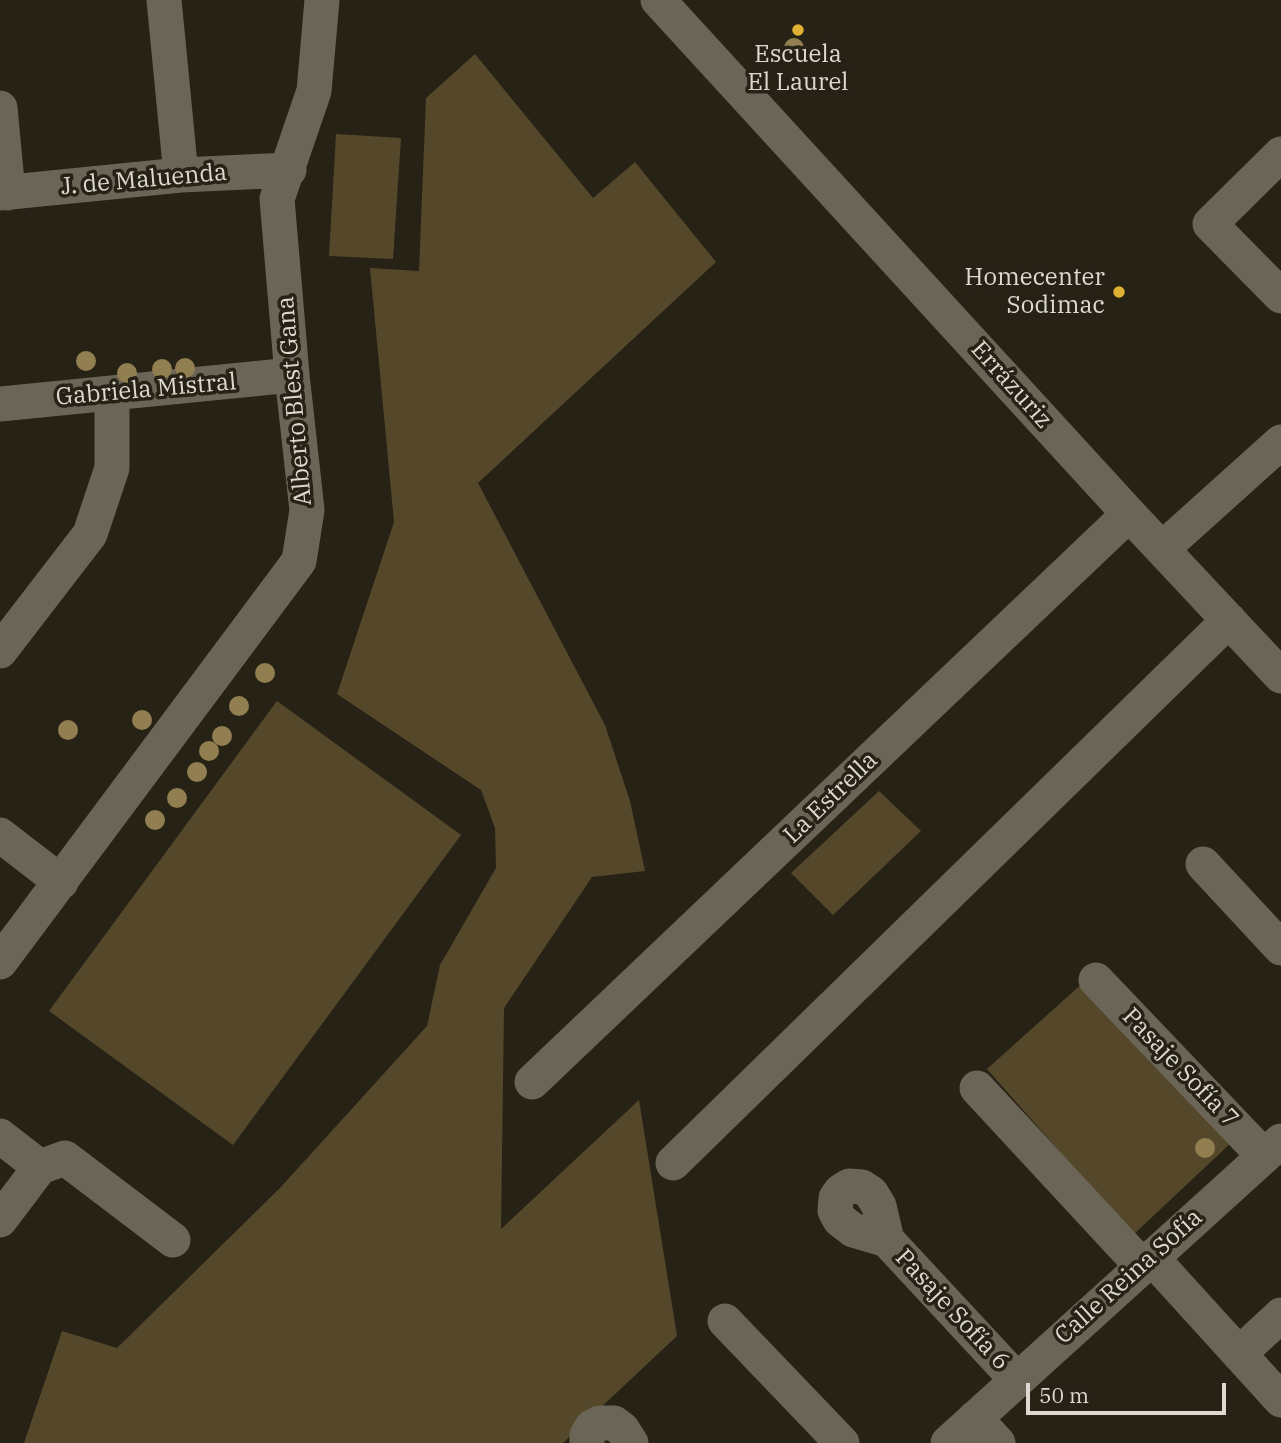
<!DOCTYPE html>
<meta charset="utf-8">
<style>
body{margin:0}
#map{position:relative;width:1281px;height:1443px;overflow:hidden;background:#272216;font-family:"IBM Plex Serif",serif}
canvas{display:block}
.scale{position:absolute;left:1026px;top:1383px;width:200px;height:32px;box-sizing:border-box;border:4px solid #ddd9d1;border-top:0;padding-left:9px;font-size:21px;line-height:24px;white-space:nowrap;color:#ddd9d1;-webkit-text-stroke:5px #272216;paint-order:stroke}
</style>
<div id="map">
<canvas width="1281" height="1443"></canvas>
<div class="scale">50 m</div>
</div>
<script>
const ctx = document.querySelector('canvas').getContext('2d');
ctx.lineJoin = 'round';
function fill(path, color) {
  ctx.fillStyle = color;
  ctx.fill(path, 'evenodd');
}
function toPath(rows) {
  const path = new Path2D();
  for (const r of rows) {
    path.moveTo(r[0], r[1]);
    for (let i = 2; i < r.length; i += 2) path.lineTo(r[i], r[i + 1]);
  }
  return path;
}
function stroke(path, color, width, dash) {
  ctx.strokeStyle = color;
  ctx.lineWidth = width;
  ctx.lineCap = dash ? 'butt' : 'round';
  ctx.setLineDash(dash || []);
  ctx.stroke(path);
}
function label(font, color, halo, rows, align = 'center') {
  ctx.font = font + ' "IBM Plex Serif",serif';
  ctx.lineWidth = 7;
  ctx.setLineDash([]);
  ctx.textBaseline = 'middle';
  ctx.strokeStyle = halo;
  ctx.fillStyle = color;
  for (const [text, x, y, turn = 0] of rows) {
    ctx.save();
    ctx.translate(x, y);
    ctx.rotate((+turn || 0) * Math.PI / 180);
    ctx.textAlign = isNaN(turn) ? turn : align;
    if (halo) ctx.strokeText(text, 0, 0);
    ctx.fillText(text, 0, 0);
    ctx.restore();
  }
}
fill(toPath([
 [475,54,593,198,635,162,716,262,478,483,605,725,630,801,645,871,592,877,504,1008,501,1229,639,1100,677,1336,563,1443,24,1443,62,1331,117,1348,280,1188,427,1026,440,965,496,868,495,828,481,790,337,694,394,522,370,268,419,271,426,98],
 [336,134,401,138,393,259,329,256],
 [277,701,461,835,233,1145,49,1011],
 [879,791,921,831,833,915,791,873],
 [1085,981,1233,1141,1133,1235,987,1069]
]), '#55482a');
stroke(toPath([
 [164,0,181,175],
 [658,0,1129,514,1281,676],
 [0,108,8,193],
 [1281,154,1210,224,1281,296],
 [0,193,181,175,289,170],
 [0,404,292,375],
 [1162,549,1281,442],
 [0,651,90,534,112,468,112,393],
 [0,835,61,882],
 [1203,864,1281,948],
 [0,962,299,561,307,510,292,375,277,199,314,91,322,0],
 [1096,980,1264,1156],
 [532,1082,1129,514],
 [977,1088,1141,1265],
 [0,1136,40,1167,65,1158,173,1240],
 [673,1163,1229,620],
 [0,1220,40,1167],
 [887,1240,853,1230,840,1220,835,1211,836,1198,841,1191,849,1186,862,1187,871,1193,879,1206,887,1240,1017,1380],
 [1151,1257,1281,1400],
 [725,1321,842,1443],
 [1239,1354,1281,1315],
 [975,1418,998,1443],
 [587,1443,587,1435,592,1427,600,1423,614,1423,622,1429,631,1443],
 [948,1443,1281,1141]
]), '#6b6557', 35);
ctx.fillStyle = '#927f51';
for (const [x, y] of [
 [794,48],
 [86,361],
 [185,368],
 [162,369],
 [127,373],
 [265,673],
 [239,706],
 [142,720],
 [68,730],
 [222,736],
 [209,751],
 [197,772],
 [177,798],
 [155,820],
 [1205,1148]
]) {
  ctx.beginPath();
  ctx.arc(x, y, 10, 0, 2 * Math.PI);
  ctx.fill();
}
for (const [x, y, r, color] of [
 [798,30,7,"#deb133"],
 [1119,292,7,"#deb133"]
]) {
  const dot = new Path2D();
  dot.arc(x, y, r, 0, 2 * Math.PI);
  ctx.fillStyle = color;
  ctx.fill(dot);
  stroke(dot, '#272216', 2.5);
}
label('24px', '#ddd9d1', '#272216', [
 ["Escuela",798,55],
 ["El Laurel",798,83],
 ["Homecenter",1105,278,"right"],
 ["Sodimac",1105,306,"right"]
]);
label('24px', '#ddd9d1', '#272216', [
 ["J. de Maluenda",144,180,-5],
 ["Errázuriz",1011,385,48],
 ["Gabriela Mistral",146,390,-5],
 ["Alberto Blest Gana",295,401,-95],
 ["La Estrella",831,798,-44],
 ["Pasaje Sofía 7",1180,1068,46],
 ["Calle Reina Sofía",1129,1277,-42],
 ["Pasaje Sofía 6",952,1310,47]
]);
</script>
